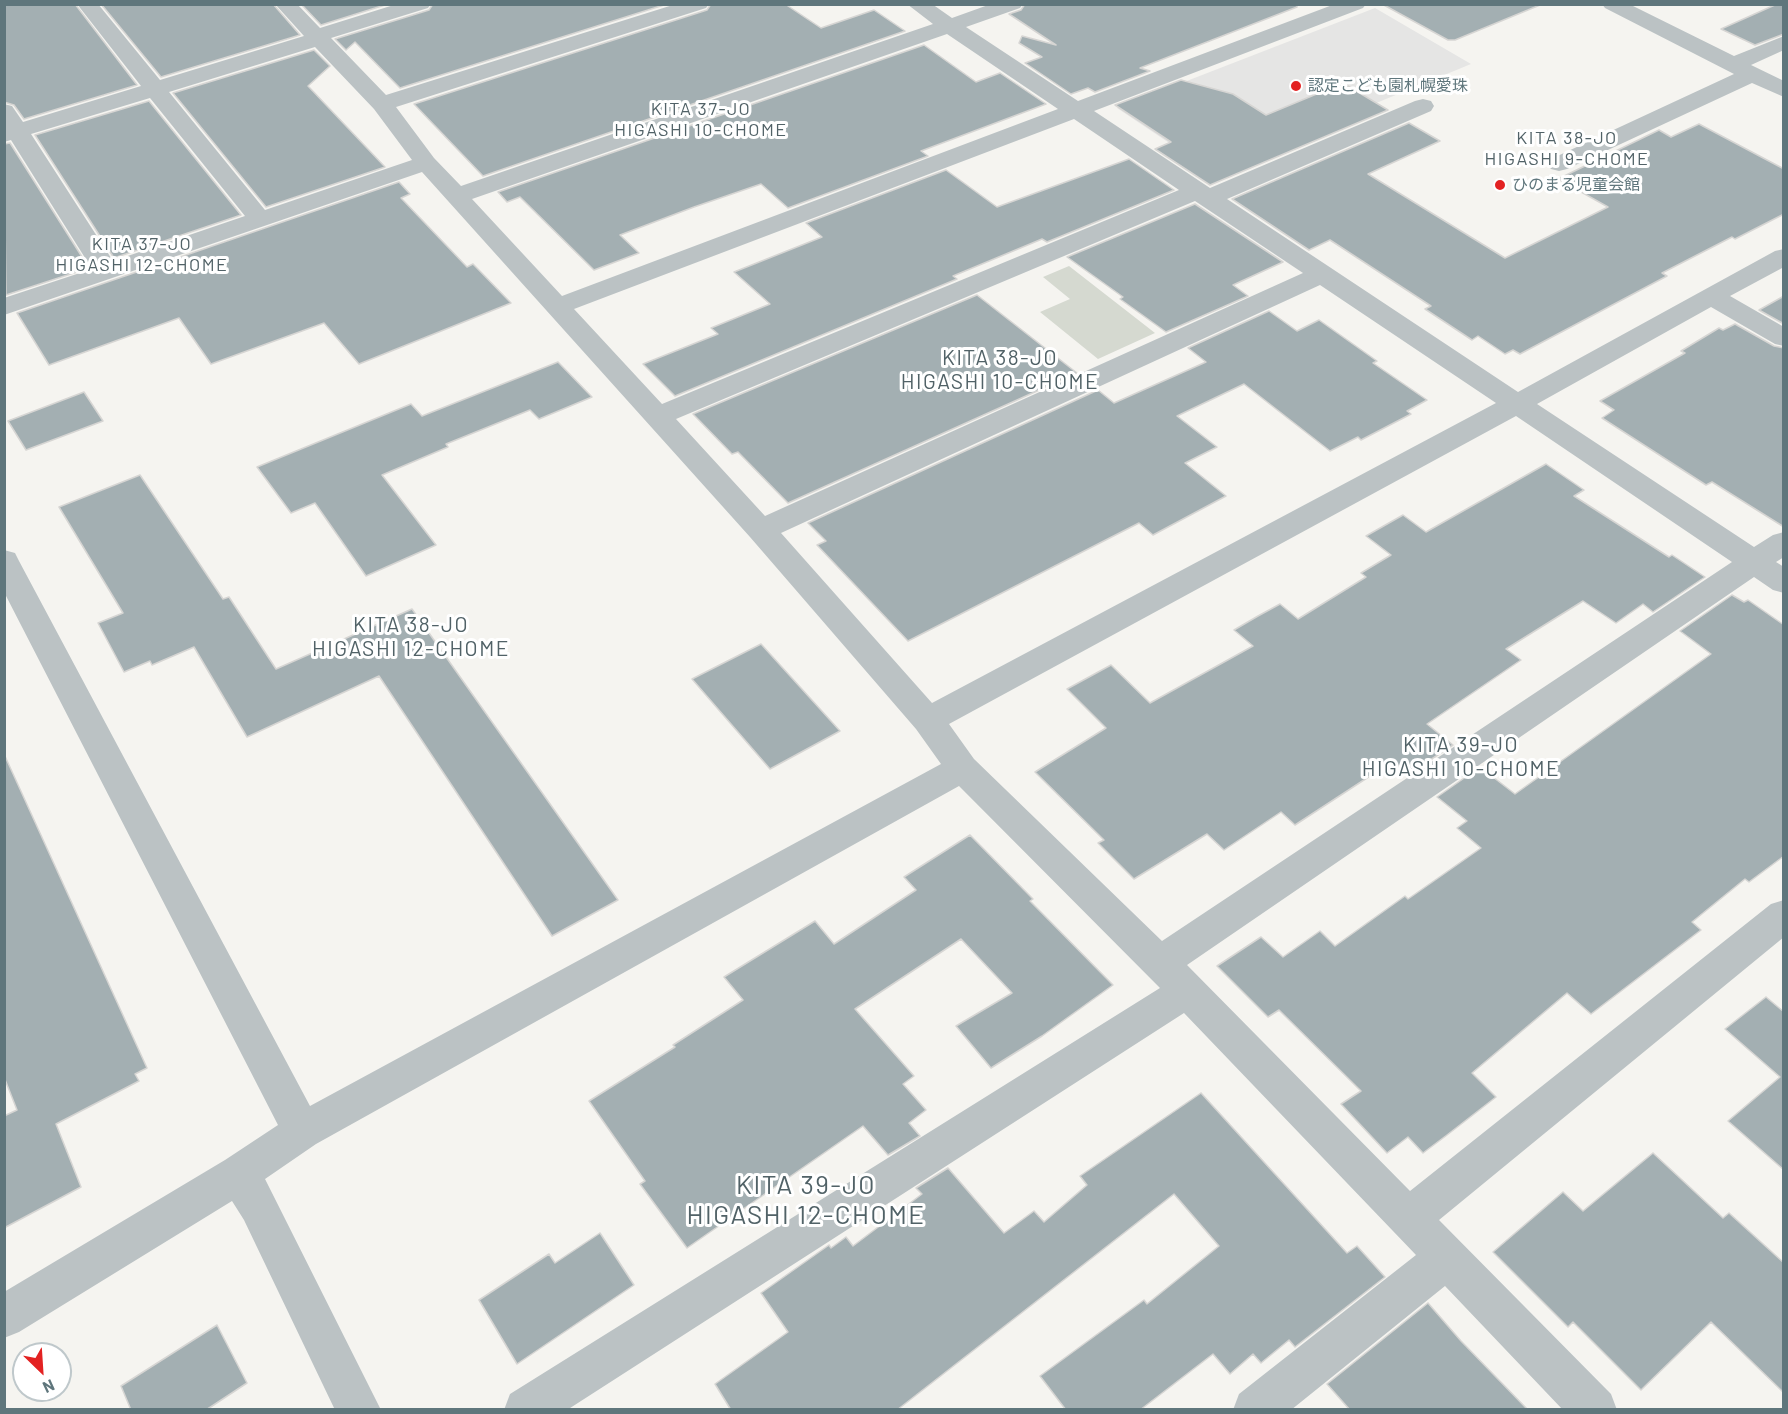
<!DOCTYPE html>
<meta charset="utf-8">
<style>
body{margin:0}
#map{position:relative;width:1788px;height:1414px;overflow:hidden;background:#f5f4f0;font-family:Barlow,sans-serif}
canvas{display:block}
.frame{position:absolute;inset:0;border:6px solid #5f767c;pointer-events:none}
.north{position:absolute;left:12px;top:1342px;width:60px;height:60px;box-sizing:border-box;background:#fff;border:2px solid #bfc8cb;border-radius:50%;rotate:155deg;font-size:16px;font-weight:700;line-height:24px;text-align:center;color:#5f767c}
.north::after{content:'';display:block;margin:auto;width:21px;height:27px;background:#e32222;clip-path:polygon(50% 0,100% 100%,50% 72%,0 100%)}
</style>
<div id="map">
<canvas width="1788" height="1414"></canvas>
<div class="frame"></div>
<div class="north">N</div>
</div>
<script>
const ctx = document.querySelector('canvas').getContext('2d');
ctx.lineJoin = 'round';
function fill(path, color) {
  ctx.fillStyle = color;
  ctx.fill(path, 'evenodd');
}
function toPath(rows) {
  const path = new Path2D();
  for (const r of rows) {
    path.moveTo(r[0], r[1]);
    for (let i = 2; i < r.length; i += 2) path.lineTo(r[i], r[i + 1]);
  }
  return path;
}
function stroke(path, color, width, dash) {
  ctx.strokeStyle = color;
  ctx.lineWidth = width;
  ctx.lineCap = dash ? 'butt' : 'round';
  ctx.setLineDash(dash || []);
  ctx.stroke(path);
}
function label(font, color, halo, rows, align = 'center') {
  ctx.font = font + ' Barlow,"Noto Sans JP",sans-serif';
  ctx.lineWidth = 6;
  ctx.setLineDash([]);
  ctx.textBaseline = 'middle';
  ctx.strokeStyle = halo;
  ctx.fillStyle = color;
  for (const [text, x, y, turn = 0] of rows) {
    ctx.save();
    ctx.translate(x, y);
    ctx.rotate((+turn || 0) * Math.PI / 180);
    ctx.textAlign = isNaN(turn) ? turn : align;
    if (halo) ctx.strokeText(text, 0, 0);
    ctx.fillText(text, 0, 0);
    ctx.restore();
  }
}
fill(toPath([
 [1375,8,1471,64,1211,171,1117,108]
]), '#e5e5e4');
fill(toPath([
 [1069,266,1155,333,1098,359,1040,312,1070,299,1043,277]
]), '#d5d9d0');
const building = toPath([
 [4,4,75,4,137,85,24,119,14,105,4,102,4,4],
 [101,4,273,4,300,35,161,77,101,4],
 [301,4,388,4,321,25,301,4],
 [433,4,667,4,400,88,355,42,346,50,335,39,429,10,433,4],
 [711,4,785,4,821,28,874,10,905,31,483,176,414,104,707,10,711,4],
 [1025,4,1297,4,1297,7,1140,68,1150,71,1095,92,1088,88,1071,94,1025,63,1042,57,1019,43,1022,36,1056,45,1009,14,1021,10,1025,4],
 [1382,4,1540,4,1540,5,1455,40,1448,40,1382,4],
 [1777,4,1784,4,1784,34,1755,45,1721,29,1777,4],
 [924,45,976,82,1000,73,1046,104,921,151,928,156,788,208,761,184,694,207,620,235,639,253,594,270,520,197,507,202,498,192,924,45],
 [314,50,330,66,308,86,385,167,266,207,173,93,314,50],
 [1181,80,1233,94,1266,115,1343,83,1388,110,1210,185,1155,149,1171,142,1115,105,1181,80],
 [149,101,241,215,114,258,35,135,149,101],
 [1409,123,1440,141,1368,174,1505,258,1608,207,1558,179,1659,130,1671,137,1699,124,1784,169,1784,214,1735,239,1732,237,1662,273,1667,276,1520,354,1513,350,1505,354,1478,336,1472,340,1425,309,1431,306,1330,240,1309,250,1232,199,1409,123],
 [10,143,89,268,6,295,4,144,10,143],
 [1129,159,1174,190,1047,242,1042,239,953,276,957,279,675,396,643,364,718,334,711,328,770,304,734,272,822,237,806,223,946,170,997,207,1129,159],
 [399,182,410,194,401,198,467,267,473,264,511,303,359,364,324,323,211,364,179,318,49,365,17,313,399,182],
 [1195,204,1283,262,1233,285,1248,296,1166,332,1120,299,1123,297,1067,257,1195,204],
 [977,295,1077,373,788,503,738,452,732,454,693,414,977,295],
 [1784,296,1784,324,1759,310,1784,296],
 [1269,311,1297,331,1319,320,1377,361,1373,363,1427,400,1407,411,1411,414,1361,440,1358,437,1330,451,1244,384,1177,416,1217,447,1185,463,1226,496,1153,535,1139,523,908,641,817,545,826,541,808,523,1098,390,1114,403,1206,362,1188,348,1269,311],
 [1735,324,1774,346,1784,348,1784,527,1712,482,1706,485,1602,418,1614,410,1600,401,1685,353,1681,351,1719,328,1723,330,1735,324],
 [558,362,592,397,539,419,530,410,446,444,448,447,382,475,436,545,366,576,315,503,291,513,257,467,411,404,422,416,558,362],
 [84,392,103,421,26,450,8,421,84,392],
 [1546,464,1584,490,1574,496,1669,557,1672,555,1705,577,1653,612,1643,604,1616,623,1583,601,1506,649,1521,660,1427,724,1453,745,1409,774,1393,761,1295,825,1281,812,1224,850,1207,834,1134,879,1098,843,1104,840,1035,772,1106,728,1067,689,1111,665,1150,703,1253,646,1234,630,1258,616,1280,604,1298,619,1366,577,1361,573,1391,555,1366,536,1403,515,1426,532,1546,464],
 [140,475,223,599,229,597,276,669,412,609,618,900,552,936,379,676,247,737,194,647,152,665,150,661,124,672,98,623,123,613,59,507,140,475],
 [1732,595,1744,602,1748,600,1784,625,1784,856,1749,882,1745,879,1692,922,1701,930,1591,1014,1567,993,1472,1073,1496,1097,1447,1135,1423,1153,1408,1137,1387,1153,1341,1104,1361,1091,1279,1010,1268,1017,1217,966,1261,937,1283,957,1320,931,1335,946,1405,896,1408,899,1481,848,1457,828,1467,821,1437,797,1480,767,1515,794,1711,654,1680,631,1732,595],
 [761,644,840,731,770,769,692,679,761,644],
 [4,754,147,1068,135,1074,139,1081,56,1124,81,1187,4,1228,4,1116,17,1110,4,1077,4,754],
 [970,835,1033,899,1030,901,1113,985,1042,1036,991,1068,956,1026,1012,993,961,939,855,1009,914,1076,903,1084,926,1110,909,1123,920,1136,888,1155,863,1126,687,1248,640,1184,645,1181,589,1101,675,1047,673,1045,743,1000,724,977,815,921,834,944,916,890,904,877,970,835],
 [1766,997,1784,1012,1784,1170,1728,1121,1780,1077,1725,1029,1766,997],
 [1201,1093,1347,1253,1357,1246,1385,1277,1295,1347,1289,1340,1261,1363,1253,1354,1230,1374,1213,1354,1140,1410,1066,1410,1040,1376,1144,1300,1147,1304,1219,1246,1174,1194,897,1410,731,1410,715,1384,788,1332,761,1293,829,1245,831,1248,846,1237,853,1246,922,1194,916,1188,948,1168,1004,1233,1034,1211,1044,1222,1087,1185,1080,1176,1201,1093],
 [1653,1153,1723,1218,1729,1213,1784,1263,1784,1393,1711,1322,1641,1390,1573,1322,1568,1327,1493,1252,1563,1192,1583,1211,1653,1153],
 [600,1233,634,1285,517,1364,479,1300,549,1254,555,1263,600,1233],
 [1428,1303,1461,1341,1528,1410,1350,1410,1327,1384,1428,1303],
 [217,1325,247,1383,206,1410,131,1410,121,1386,217,1325]
]);
fill(building, '#a3afb2');
stroke(building, '#d6d5d3', 1.5);
fill(toPath([
 [77,4,98,4,160,80,304,36,275,4,297,4,320,28,397,4,431,4,428,8,331,38,386,95,676,4,709,4,706,8,396,107,434,158,461,186,933,24,907,4,932,4,952,18,991,4,1023,4,1020,8,966,27,1078,101,1335,4,1366,4,1363,8,1094,111,1210,188,1415,101,1423,99,1431,101,1434,106,1431,111,1227,199,1518,392,1775,251,1784,249,1784,267,1730,296,1784,327,1784,346,1775,344,1711,307,1537,404,1754,547,1773,535,1784,532,1784,557,1776,562,1784,567,1784,593,1773,590,1754,577,1187,965,1410,1191,1771,904,1784,900,1784,937,1439,1220,1611,1394,1617,1410,1563,1410,1445,1286,1291,1410,1233,1410,1239,1394,1416,1255,1184,1013,567,1410,504,1410,510,1394,1160,988,959,786,316,1144,265,1179,381,1410,335,1410,244,1220,232,1201,19,1332,4,1338,4,1292,225,1160,278,1125,4,592,4,550,15,553,19,561,310,1106,941,764,916,729,750,537,422,172,4,315,4,298,92,269,11,140,4,142,4,104,12,106,23,122,141,86,77,4],
 [947,34,1058,109,562,296,472,199,947,34],
 [315,47,374,109,412,160,265,210,169,92,315,47],
 [150,98,245,216,113,261,31,134,150,98],
 [1074,119,1179,190,662,404,574,309,1074,119],
 [1195,201,1303,273,765,516,676,419,1195,201],
 [1320,285,1496,403,932,703,781,533,1320,285],
 [1516,416,1732,562,1162,941,974,759,949,724,1516,416],
 [1602,4,1629,4,1734,56,1784,36,1784,50,1751,65,1784,81,1784,97,1752,83,1567,169,1559,171,1551,169,1547,164,1551,159,1734,74,1605,8,1602,4]
]), '#bbc2c4');
for (const [x, y, r, color] of [
 [1296,86,6,"#e32222"],
 [1500,185,6,"#e32222"]
]) {
  const dot = new Path2D();
  dot.arc(x, y, r, 0, 2 * Math.PI);
  ctx.fillStyle = color;
  ctx.fill(dot);
  stroke(dot, '#fff', 2);
}
label('16px', '#5f767c', '#fff', [
 ["認定こども園札幌愛珠",1308,86],
 ["ひのまる児童会館",1512,185]
], 'left');
ctx.letterSpacing = '1.5px';
label('18px', '#516267', '#fff', [
 ["KITA 37-JO",701,109],
 ["HIGASHI 10-CHOME",701,130],
 ["KITA 38-JO",1567,138],
 ["HIGASHI 9-CHOME",1567,159],
 ["KITA 37-JO",142,244],
 ["HIGASHI 12-CHOME",142,265]
]);
ctx.letterSpacing = '0px';
ctx.letterSpacing = '1.5px';
label('21px', '#516267', '#fff', [
 ["KITA 38-JO",1000,358],
 ["HIGASHI 10-CHOME",1000,382],
 ["KITA 38-JO",411,625],
 ["HIGASHI 12-CHOME",411,649],
 ["KITA 39-JO",1461,745],
 ["HIGASHI 10-CHOME",1461,769]
]);
ctx.letterSpacing = '0px';
ctx.letterSpacing = '1.5px';
label('26px', '#516267', '#fff', [
 ["KITA 39-JO",806,1185],
 ["HIGASHI 12-CHOME",806,1215]
]);
ctx.letterSpacing = '0px';
</script>
